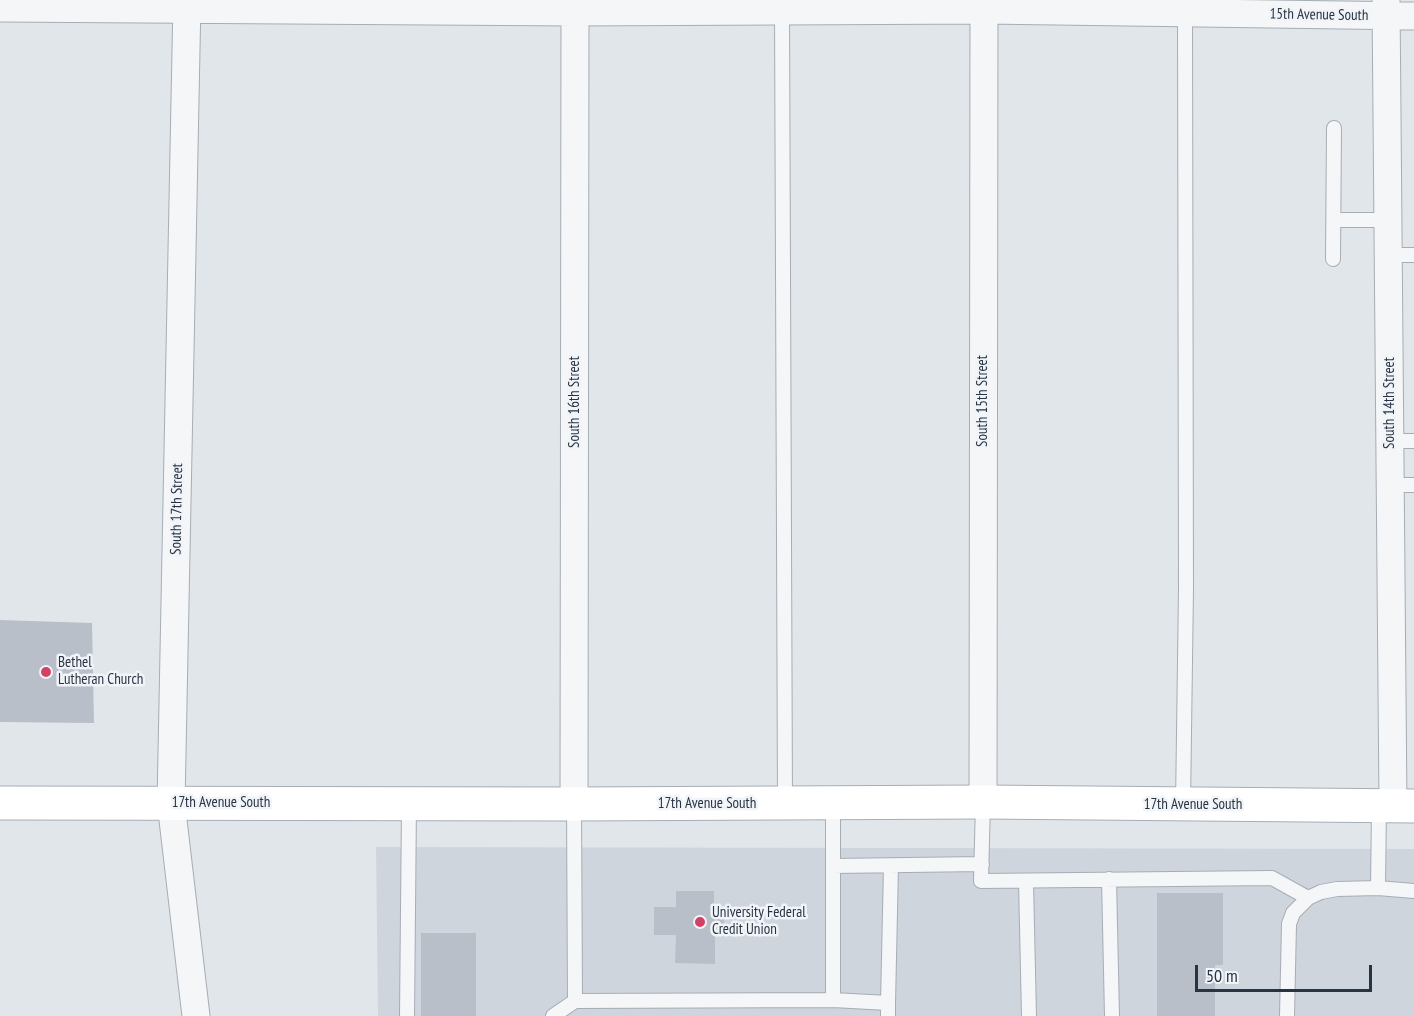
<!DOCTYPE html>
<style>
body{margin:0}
#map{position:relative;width:1414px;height:1016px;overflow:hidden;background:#e1e6ea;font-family:"PT Sans Narrow",sans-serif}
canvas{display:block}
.scale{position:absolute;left:1195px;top:965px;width:177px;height:27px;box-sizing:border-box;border:3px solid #293443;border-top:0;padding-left:8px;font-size:18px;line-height:21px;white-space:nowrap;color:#293443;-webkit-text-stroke:4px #f1f4f8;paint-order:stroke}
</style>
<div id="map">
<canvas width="1414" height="1016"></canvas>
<div class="scale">50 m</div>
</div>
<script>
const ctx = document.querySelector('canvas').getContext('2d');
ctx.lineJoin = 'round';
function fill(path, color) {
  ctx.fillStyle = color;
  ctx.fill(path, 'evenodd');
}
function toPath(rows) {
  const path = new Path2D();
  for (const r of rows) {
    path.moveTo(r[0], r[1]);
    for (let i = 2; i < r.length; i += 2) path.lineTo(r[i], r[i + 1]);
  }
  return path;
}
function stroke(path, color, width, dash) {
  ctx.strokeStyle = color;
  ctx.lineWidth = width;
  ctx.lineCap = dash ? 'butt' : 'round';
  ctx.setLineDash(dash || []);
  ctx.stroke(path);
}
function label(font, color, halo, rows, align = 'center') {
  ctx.font = font + ' "PT Sans Narrow",sans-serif';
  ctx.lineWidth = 5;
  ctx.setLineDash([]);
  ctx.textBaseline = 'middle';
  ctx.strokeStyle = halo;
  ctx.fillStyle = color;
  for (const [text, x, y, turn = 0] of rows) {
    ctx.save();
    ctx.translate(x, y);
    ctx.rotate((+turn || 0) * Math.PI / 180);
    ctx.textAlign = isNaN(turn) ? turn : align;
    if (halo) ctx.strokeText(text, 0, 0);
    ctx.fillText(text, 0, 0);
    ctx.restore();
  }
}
fill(toPath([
 [376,847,1414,849,1414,1016,378,1016]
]), '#cfd5dc');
fill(toPath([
 [0,620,92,623,94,723,0,722],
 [676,891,714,891,714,909,724,909,724,934,715,934,715,964,675,963,676,935,654,935,654,907,676,907],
 [1157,893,1223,893,1223,965,1215,965,1215,1016,1157,1016],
 [421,933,476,933,476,1016,421,1016]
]), '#b8bfc8');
const lane = toPath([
 [782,8,785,803],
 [1334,220,1389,220],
 [1389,255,1414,255],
 [1333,259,1334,128],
 [1391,441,1414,441],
 [1391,485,1414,485],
 [983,802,981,881,1272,878,1308,898],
 [833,803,833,1000],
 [574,804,575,1001],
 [1183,805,1186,589,1185,13],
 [833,866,982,864],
 [1109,879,1112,1016],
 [1026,882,1029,1016],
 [1378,888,1414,891],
 [888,1003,891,866],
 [407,1016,409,804],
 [553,1016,575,1001,833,1000,888,1003,888,1016],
 [1287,1016,1289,924,1293,913,1308,898,1321,892,1337,889,1378,888,1379,806]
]);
const street = toPath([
 [187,0,171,803,196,1016],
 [1386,0,1393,806],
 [0,8,575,12,984,10,1414,16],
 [983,802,984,0],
 [574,804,575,0]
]);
const secondary = toPath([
 [0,803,574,804,983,802,1414,806]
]);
stroke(lane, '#a6adb5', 16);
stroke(street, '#a6adb5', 29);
stroke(secondary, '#a6adb5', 35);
stroke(lane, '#f4f6f8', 14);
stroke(street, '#f4f6f8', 27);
stroke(secondary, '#fff', 33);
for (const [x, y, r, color] of [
 [46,672,6,"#d34264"],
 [700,922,6,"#d34264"]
]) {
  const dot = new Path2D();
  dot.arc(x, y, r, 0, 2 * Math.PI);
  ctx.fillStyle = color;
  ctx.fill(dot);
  stroke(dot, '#f1f4f8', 2);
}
label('15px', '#293443', '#f1f4f8', [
 ["15th Avenue South",1319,15,1],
 ["South 15th Street",983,401,-90],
 ["South 16th Street",575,402,-90],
 ["South 14th Street",1390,403,-90],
 ["South 17th Street",177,509,-89],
 ["17th Avenue South",221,803],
 ["17th Avenue South",707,804],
 ["17th Avenue South",1193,805]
]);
label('15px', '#293443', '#f1f4f8', [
 ["Bethel",58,663],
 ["Lutheran Church",58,680],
 ["University Federal",712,913],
 ["Credit Union",712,930]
], 'left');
</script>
